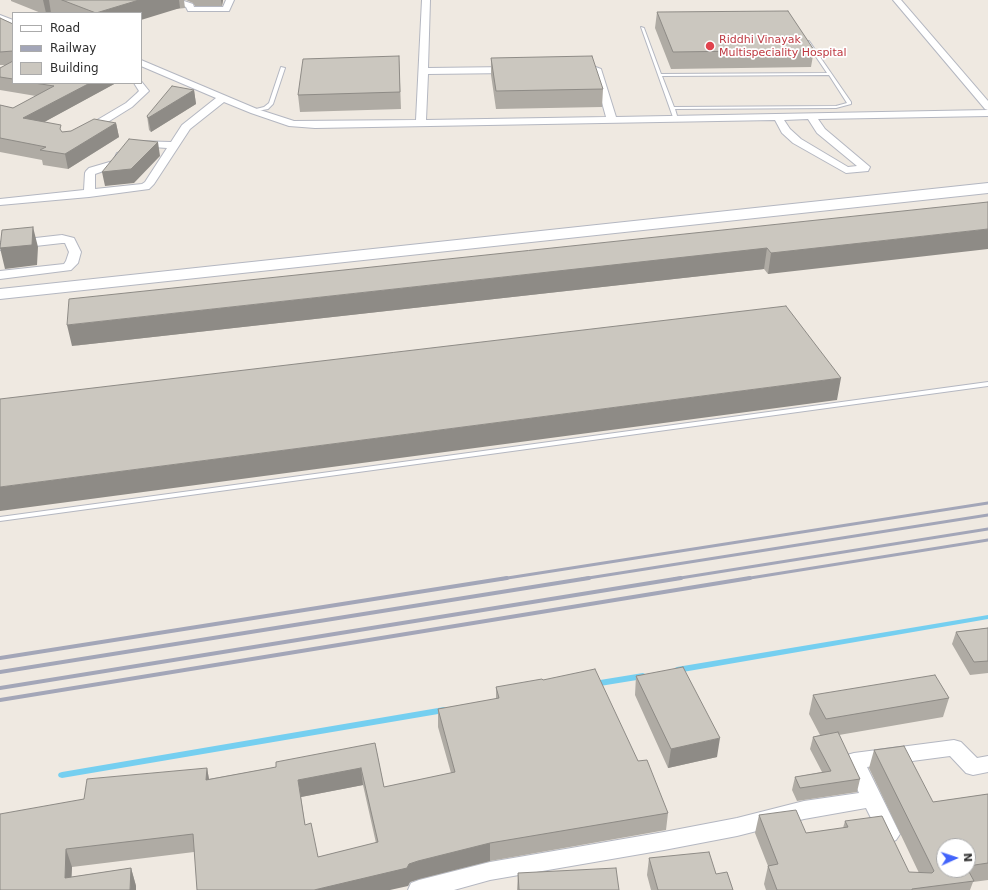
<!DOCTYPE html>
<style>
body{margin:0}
#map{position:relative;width:988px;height:890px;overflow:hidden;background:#efe9e1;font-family:"DejaVu Sans",sans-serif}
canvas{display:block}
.legend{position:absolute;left:12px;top:12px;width:130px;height:72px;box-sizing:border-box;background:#fff;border:1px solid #ababab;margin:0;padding:5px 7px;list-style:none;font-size:12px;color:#2e2e2e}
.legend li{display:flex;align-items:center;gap:8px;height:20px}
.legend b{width:20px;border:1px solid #ababab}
.north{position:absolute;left:936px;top:838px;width:40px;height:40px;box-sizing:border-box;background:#fff;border:1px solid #ababab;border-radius:50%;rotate:87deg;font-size:11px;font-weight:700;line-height:16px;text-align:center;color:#2e2e2e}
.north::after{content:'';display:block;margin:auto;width:14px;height:18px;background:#4264fb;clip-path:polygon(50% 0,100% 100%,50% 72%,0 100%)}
</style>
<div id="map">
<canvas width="988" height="890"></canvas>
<ul class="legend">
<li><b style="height:5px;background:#fff"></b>Road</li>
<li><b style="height:5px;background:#a3a6b8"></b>Railway</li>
<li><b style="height:11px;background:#cbc7bf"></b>Building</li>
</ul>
<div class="north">N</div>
</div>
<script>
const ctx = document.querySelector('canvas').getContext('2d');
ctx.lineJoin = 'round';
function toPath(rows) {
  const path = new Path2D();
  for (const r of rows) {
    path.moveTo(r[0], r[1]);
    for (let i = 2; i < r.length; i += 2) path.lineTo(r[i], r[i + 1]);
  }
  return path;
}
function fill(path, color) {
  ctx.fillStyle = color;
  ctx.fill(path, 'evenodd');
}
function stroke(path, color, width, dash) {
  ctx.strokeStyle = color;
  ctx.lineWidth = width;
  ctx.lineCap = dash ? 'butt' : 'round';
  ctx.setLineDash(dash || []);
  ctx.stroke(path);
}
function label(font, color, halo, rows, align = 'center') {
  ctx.font = font + ' "DejaVu Sans",sans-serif';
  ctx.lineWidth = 3.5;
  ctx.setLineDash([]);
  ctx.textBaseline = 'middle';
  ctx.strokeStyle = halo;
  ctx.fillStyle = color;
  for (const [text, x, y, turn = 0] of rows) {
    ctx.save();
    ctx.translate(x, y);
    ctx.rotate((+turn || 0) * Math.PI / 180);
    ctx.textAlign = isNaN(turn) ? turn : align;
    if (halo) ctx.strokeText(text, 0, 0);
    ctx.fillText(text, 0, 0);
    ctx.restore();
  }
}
fill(toPath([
 [988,615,988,619,677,673,675,672,674,670,675,668,677,667,988,615],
 [643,673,645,674,646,676,645,678,643,679,594,687,592,686,591,684,592,682,594,681,643,673],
 [444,707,446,708,448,710,446,712,444,713,62,778,59,777,58,775,59,773,62,772,444,707]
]), '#75cff0');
const lane = toPath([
 [641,27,644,28,661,74,827,73,806,42,809,41,851,102,851,104,836,108,675,109,678,119,674,120,641,27],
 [829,75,847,103,836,106,674,107,662,76,829,75],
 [281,67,285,68,273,104,268,109,252,112,252,110,264,107,269,103,281,67],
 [988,382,988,386,0,521,0,517,988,382]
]);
const street = toPath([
 [170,0,181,0,193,4,194,7,223,7,226,0,234,0,229,11,188,11,186,7,170,0],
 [422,0,430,0,428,68,510,67,515,70,510,73,428,74,426,120,606,117,594,73,575,71,573,69,575,67,578,66,593,66,601,69,616,117,988,110,988,116,818,119,825,129,870,167,868,171,846,173,793,143,782,133,775,120,315,128,289,126,251,113,224,102,190,129,154,184,149,189,89,197,0,205,0,199,84,190,85,173,86,171,89,168,113,161,117,153,121,152,126,155,121,165,95,174,95,189,142,184,145,182,167,148,138,146,134,145,133,143,134,141,171,142,182,125,216,98,141,66,141,60,257,109,294,121,416,120,422,0],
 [808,119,817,133,857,166,848,167,801,139,790,129,784,120,808,119],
 [893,0,901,0,988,101,988,110,985,109,893,0],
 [0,15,13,20,13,26,0,21,0,15],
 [141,81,149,91,132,107,90,133,82,133,81,131,82,129,126,103,136,94,139,91,134,83,141,83,141,81],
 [62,235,74,238,81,252,78,263,71,270,0,279,0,271,64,264,66,261,69,252,65,243,62,243,0,250,0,242,62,235],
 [954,740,961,742,977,758,988,756,988,772,973,775,966,773,950,756,867,767,900,834,896,840,889,843,882,840,866,808,804,819,737,836,664,850,490,880,454,890,408,890,411,883,419,880,490,862,664,832,737,818,804,801,859,793,844,761,847,755,854,753,954,740]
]);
const secondary = toPath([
 [988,183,988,193,0,299,0,289,988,183]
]);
stroke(lane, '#b4b7c1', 2);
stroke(street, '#b4b7c1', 2);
stroke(secondary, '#b4b7c1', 2);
fill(lane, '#fff');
fill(street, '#fff');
fill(secondary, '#fff');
stroke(toPath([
 [501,579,988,503],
 [582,579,988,515],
 [674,579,988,529],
 [744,579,988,540]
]), '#a3a6b8', 3);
stroke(toPath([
 [0,658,507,578],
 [0,672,589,578],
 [0,688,681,578],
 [0,700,750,578]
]), '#a3a6b8', 4);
fill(toPath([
 [11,0,184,0,185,8,141,13,41,13,11,1],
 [186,0,223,0,222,6,195,6,193,3],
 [657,12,814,50,811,67,671,69,655,28],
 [0,18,13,24,13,83,116,83,44,122,62,132,71,131,116,123,119,137,68,169,43,165,42,160,0,152,0,105,13,108,36,96,0,90,0,68,6,65,0,65],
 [399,56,401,109,300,112,298,95],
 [491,58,603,89,602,107,496,109,491,75],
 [194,90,196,104,151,132,149,130,147,116],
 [988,202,768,274,764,269,72,346],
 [988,628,988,673,970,675,952,644,956,632],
 [636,676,717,757,668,768,635,695],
 [543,680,638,761,668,813,666,830,490,861,419,879,410,882,408,886,194,852,72,867,71,877,131,868,136,886,0,890,84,799,207,768,209,779,276,767,375,743,384,787,451,773,438,727,438,709,496,699,496,687],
 [363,785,376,843,318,857,305,825,301,797],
 [813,695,949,698,943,717,839,735,860,779,857,792,797,801,792,790,795,777,822,772,810,749,813,737,820,735,809,714],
 [874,750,933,802,988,794,988,880,973,882,970,890,766,890,764,884,768,866,755,833,759,815,806,833,843,828,845,821,909,872,919,873,869,768],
 [944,846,968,846,968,870],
 [649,858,716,874,733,890,651,890,647,875],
 [518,873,619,890,517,890]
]), '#afaba4');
fill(toPath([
 [43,0,49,0,51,13,46,13],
 [139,0,179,0,180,8,141,20,141,13,96,13],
 [221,0,223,0,222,6],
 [90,83,116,83,26,132,23,118],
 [194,90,196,104,151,132,148,118],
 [116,123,119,137,68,169,65,154],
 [158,142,160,156,134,183,105,186,102,172],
 [33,227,38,247,37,265,5,269,0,248],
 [988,229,988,249,768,274,771,253],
 [767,248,764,269,72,346,67,325],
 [841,378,837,400,0,511,0,487],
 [720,738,717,757,668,768,671,749],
 [207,768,210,785,206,780],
 [361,768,363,785,301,797,298,780],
 [490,843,490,861,419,879,410,882,408,886,390,890,314,890,409,864,418,861],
 [66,849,72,867,71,890,65,878],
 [131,868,136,886,136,890,130,890]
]), '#8e8b86');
const building = toPath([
 [62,0,139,0,96,13,62,0],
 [788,11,814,50,673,52,657,12,788,11],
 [0,18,13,24,13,51,0,52,0,18],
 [399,56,400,92,298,95,303,59,399,56],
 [592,56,603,89,496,91,491,58,592,56],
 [13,61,13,79,0,77,0,68,13,61],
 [34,83,90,83,23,118,61,125,60,129,62,132,71,131,94,119,116,123,65,154,40,150,46,147,0,138,0,105,13,108,54,86,34,83],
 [172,86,194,90,148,118,147,116,172,86],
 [129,139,158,142,131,169,102,172,129,139],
 [988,202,988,229,771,253,767,248,67,325,69,299,988,202],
 [33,227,32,245,0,248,2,230,33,227],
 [786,306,841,378,0,487,0,399,786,306],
 [988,628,988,661,974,662,956,632,988,628],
 [683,667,720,738,671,749,636,676,683,667],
 [595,669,638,761,647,760,668,813,490,843,418,861,409,864,407,868,314,890,197,890,193,834,66,849,65,878,131,868,130,890,0,890,0,814,84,799,87,779,207,768,206,780,276,767,276,762,375,743,384,787,455,772,438,709,499,698,496,687,542,679,543,680,595,669],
 [361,768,378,842,318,857,311,823,305,825,298,780,361,768],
 [935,675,949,698,826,719,813,695,935,675],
 [838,732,860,779,800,788,795,777,831,771,813,737,838,732],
 [904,746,933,802,988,794,988,863,968,866,968,846,944,846,944,870,968,870,974,881,912,889,912,890,777,890,768,866,778,864,759,815,796,810,806,833,848,827,845,821,882,816,909,872,932,873,934,871,874,750,904,746],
 [709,852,716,874,727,872,733,890,658,890,649,858,709,852],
 [616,868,619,890,519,890,518,873,616,868]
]);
fill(building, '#cbc7bf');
stroke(building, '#8e8b86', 1);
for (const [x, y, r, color] of [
 [710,46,5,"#e0444e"]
]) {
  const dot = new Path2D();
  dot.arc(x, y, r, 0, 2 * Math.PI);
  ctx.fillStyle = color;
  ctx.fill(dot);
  stroke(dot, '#fff', 1.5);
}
label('11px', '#be3a42', '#fff', [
 ["Riddhi Vinayak",719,40],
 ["Multispeciality Hospital",719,53]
], 'left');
</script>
